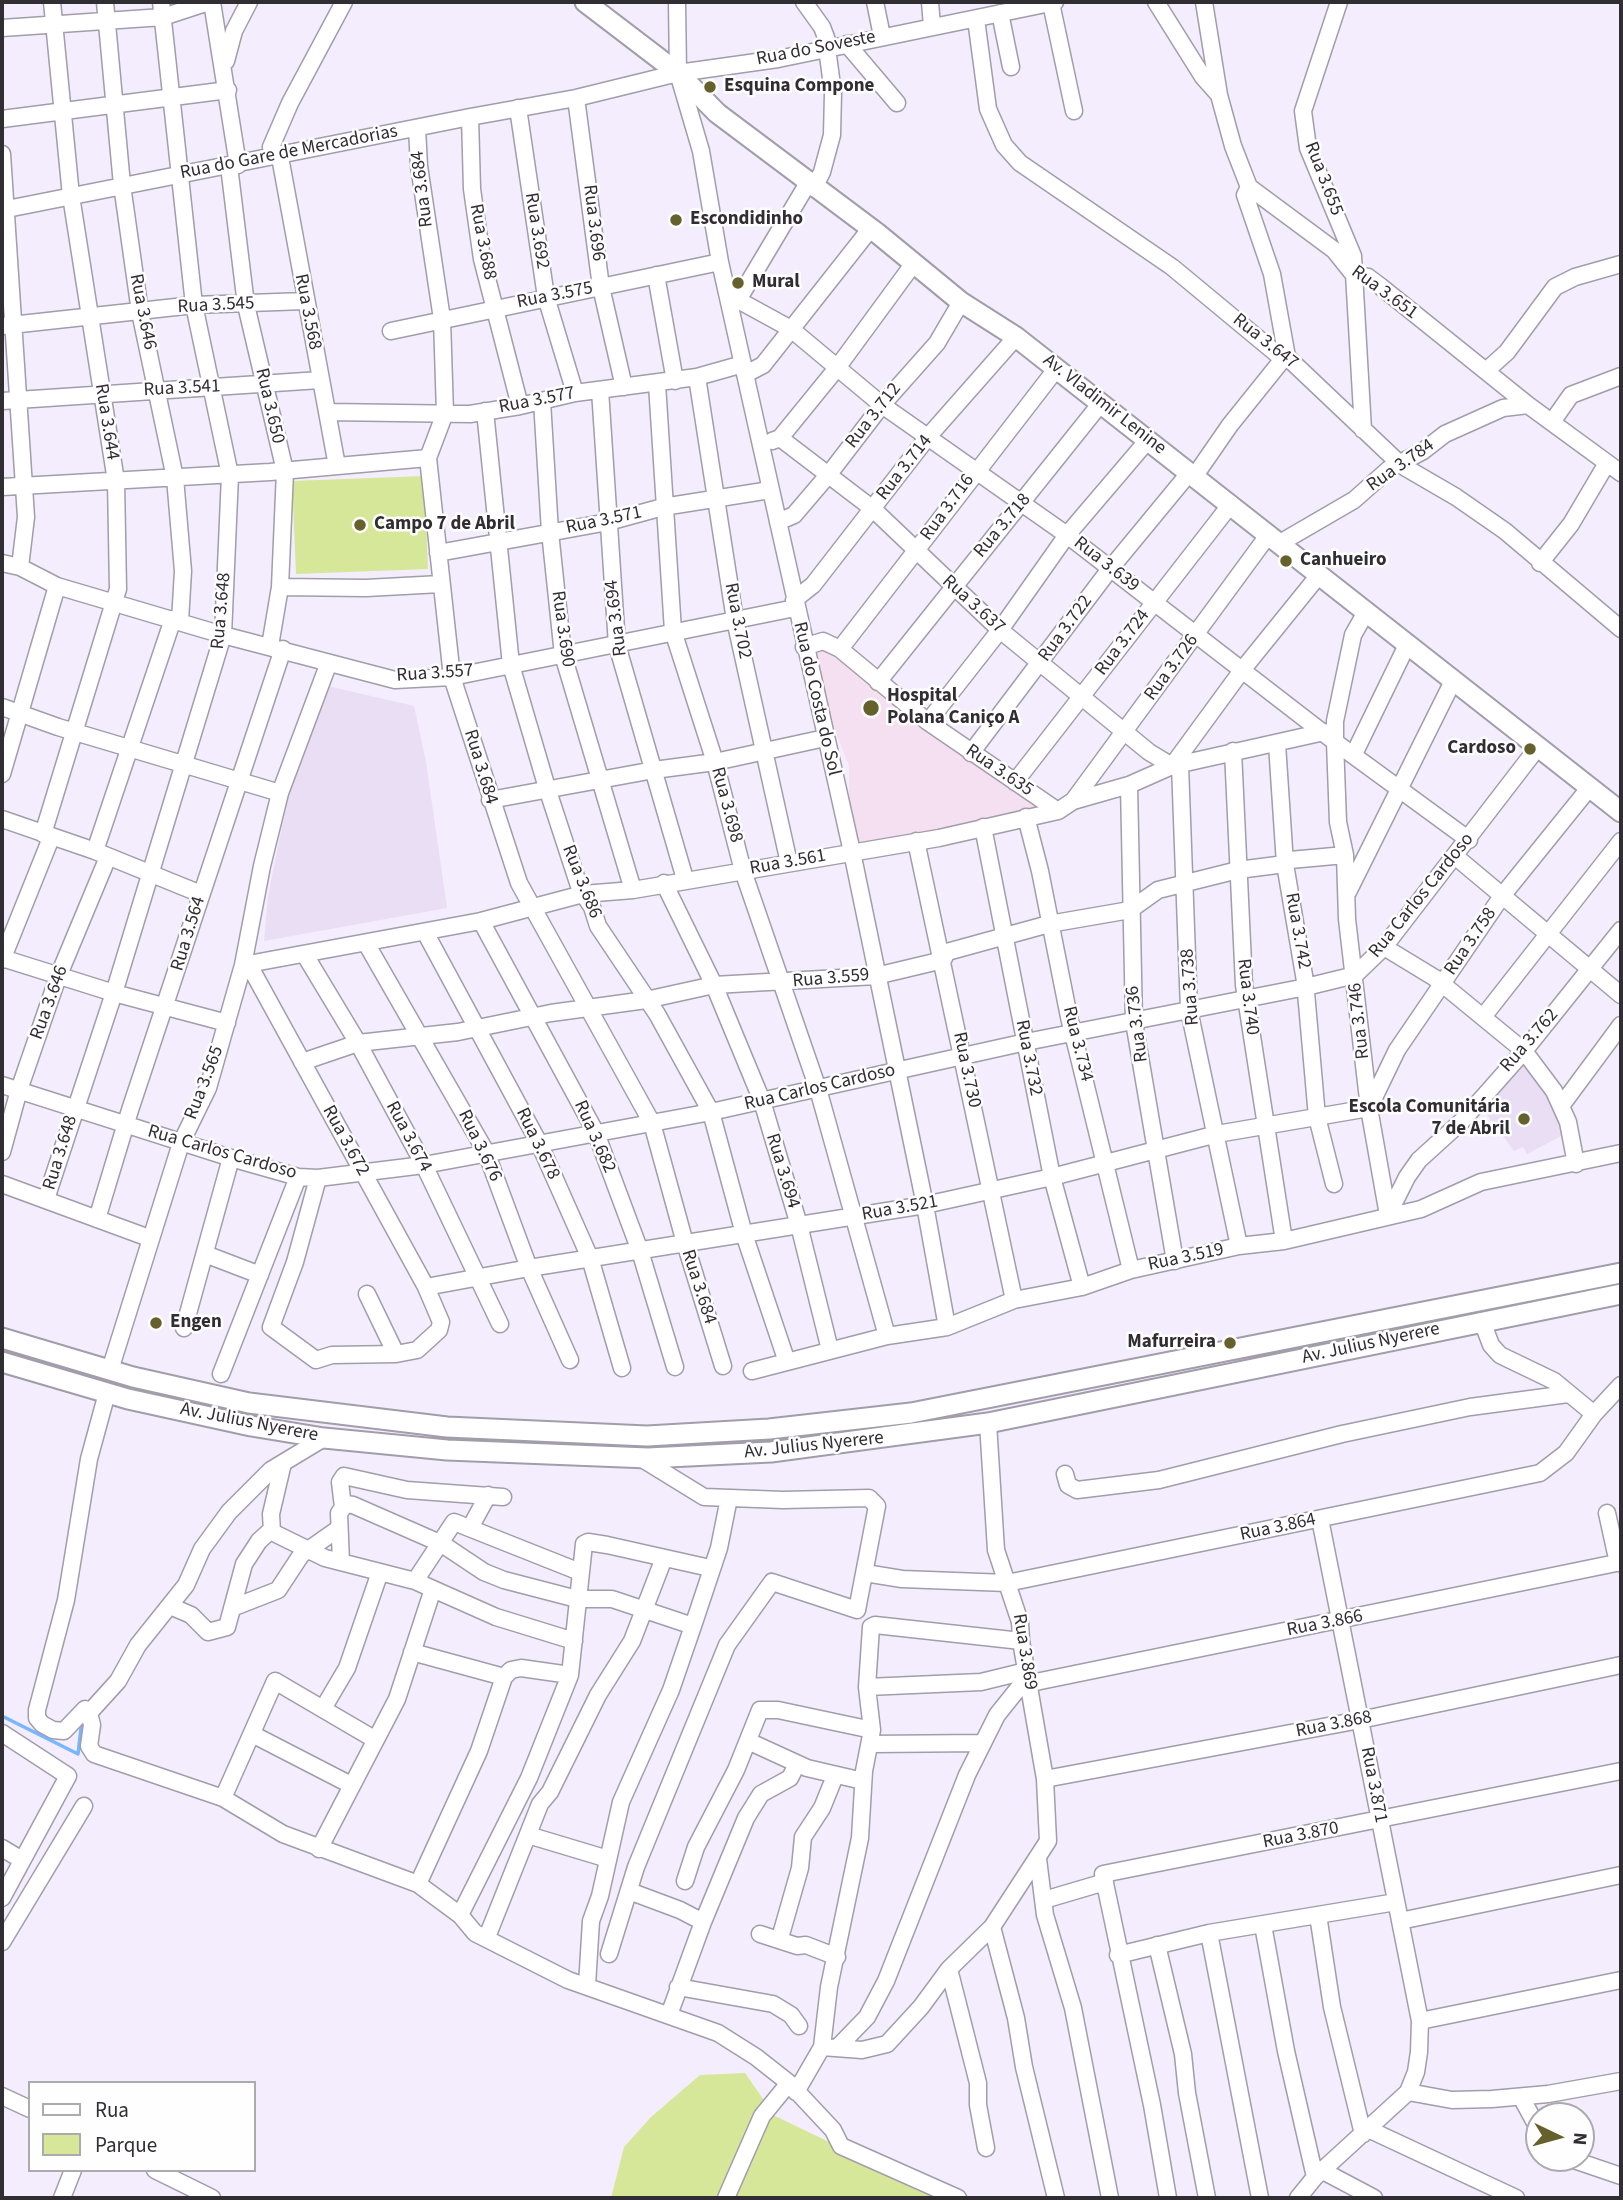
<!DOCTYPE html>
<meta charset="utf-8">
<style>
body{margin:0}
#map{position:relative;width:1623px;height:2200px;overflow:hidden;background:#f4edfe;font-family:"Source Sans 3",sans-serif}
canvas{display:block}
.frame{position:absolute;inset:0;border:4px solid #302d33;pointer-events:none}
.legend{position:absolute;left:28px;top:2081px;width:228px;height:91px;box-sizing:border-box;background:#fefefe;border:2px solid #acaaad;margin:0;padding:9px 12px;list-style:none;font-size:21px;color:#302d33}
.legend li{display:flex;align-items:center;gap:14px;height:35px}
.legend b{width:35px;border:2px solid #acaaad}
.north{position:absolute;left:1525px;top:2102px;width:70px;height:70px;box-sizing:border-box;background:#fefefe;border:2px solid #acaaad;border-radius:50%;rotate:95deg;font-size:19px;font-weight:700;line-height:28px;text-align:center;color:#302d33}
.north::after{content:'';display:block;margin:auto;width:24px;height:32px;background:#65602c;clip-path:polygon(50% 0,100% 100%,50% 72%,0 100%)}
</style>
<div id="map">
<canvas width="1623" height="2200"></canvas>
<div class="frame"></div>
<ul class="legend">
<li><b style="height:9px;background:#fff"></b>Rua</li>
<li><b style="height:19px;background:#d7e799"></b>Parque</li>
</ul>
<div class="north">N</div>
</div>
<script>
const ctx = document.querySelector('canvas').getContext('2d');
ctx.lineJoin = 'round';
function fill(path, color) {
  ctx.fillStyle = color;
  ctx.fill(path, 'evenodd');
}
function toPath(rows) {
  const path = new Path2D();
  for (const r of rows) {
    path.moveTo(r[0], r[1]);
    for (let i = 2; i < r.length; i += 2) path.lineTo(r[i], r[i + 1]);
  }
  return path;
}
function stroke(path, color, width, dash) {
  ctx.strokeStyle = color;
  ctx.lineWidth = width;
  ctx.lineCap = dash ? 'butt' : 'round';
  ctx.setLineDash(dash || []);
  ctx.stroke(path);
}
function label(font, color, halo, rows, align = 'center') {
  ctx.font = font + ' "Source Sans 3",sans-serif';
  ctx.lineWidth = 5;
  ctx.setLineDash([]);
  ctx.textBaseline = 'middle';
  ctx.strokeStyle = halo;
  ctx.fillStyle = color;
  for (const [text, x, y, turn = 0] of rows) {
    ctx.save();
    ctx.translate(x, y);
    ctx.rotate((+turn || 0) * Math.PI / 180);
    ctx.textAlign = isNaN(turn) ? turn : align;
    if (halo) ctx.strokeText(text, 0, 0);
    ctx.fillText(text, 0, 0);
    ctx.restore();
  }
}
fill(toPath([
 [323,685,414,706,426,762,447,908,264,941,268,896,289,792],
 [1528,1059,1565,1134,1527,1154,1523,1147,1514,1151,1479,1104]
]), '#e9def3');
fill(toPath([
 [826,643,1057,810,849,852,849,766,803,647]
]), '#f4e0f0');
fill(toPath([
 [424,476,428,569,296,574,292,481],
 [2,1341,129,1384,126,1390,2,1354],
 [745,2073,775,2116,946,2198,611,2198,624,2147,651,2117,700,2075]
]), '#d7e799');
stroke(toPath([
 [2,1716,78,1754,82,1720]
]), '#77b7fe', 3.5);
const minor = toPath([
 [105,2,122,185,140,312,175,478,183,571,180,621],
 [212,2,238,165],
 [677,2,678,73,701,151,720,262,852,852,925,1205,947,1327],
 [804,2,822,27,830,48],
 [875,2,882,36],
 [930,2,932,26],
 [1156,2,1203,77,1219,95,1233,146,1249,187,1334,250,1354,275,1368,277,1380,286,1528,405,1621,473],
 [1204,2,1219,95],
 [1339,2,1303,111,1308,148,1353,256,1363,430],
 [1051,3,1074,111],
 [1000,13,1011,67],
 [976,19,988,109,1004,145,1020,163,1172,267,1283,359,1287,357,1401,465,1456,497,1505,531,1621,629],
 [2,28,163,17,209,2],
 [847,44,897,103],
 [226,61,234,31,249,2],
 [576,98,601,287,624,387],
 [518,108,546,297,575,393],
 [470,117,472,189,482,259,520,406],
 [2,119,228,90],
 [417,128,419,166,442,319,445,413,428,458,452,677,519,883,652,1123,685,1243,723,1366],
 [2,154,26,517,20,567],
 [229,166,246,305,285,471,280,587,270,646],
 [1249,187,1245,195,1272,274,1287,357],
 [814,188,822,172,832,135,833,93,827,48],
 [2,210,470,117,576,98,678,73,778,59,1055,2],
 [656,275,675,381],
 [738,300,791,329,882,405,1067,535,1335,742,1469,840],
 [730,301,738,300,808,183],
 [2,326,194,305,305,301],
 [391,331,720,262],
 [1487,370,1507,352,1555,287,1575,277,1621,264],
 [746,374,763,365,871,228],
 [697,377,735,620,789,863],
 [657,384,673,631,715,762,743,871,818,1089,887,1336],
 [600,390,617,645,685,879],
 [2,401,320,380],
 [542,401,550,532,563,655,633,890],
 [485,411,511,665,547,788,580,889,592,907,598,926,657,1014,711,1112,744,1234,787,1362],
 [328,412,470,414,520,406,575,393,697,377,743,364],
 [1552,422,1571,395,1621,376],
 [780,438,873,509,1000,630,1149,752,1172,766,1243,669,1319,575],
 [772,441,780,438,837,368,914,263],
 [337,466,280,157,271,147,290,103,344,2],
 [1194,477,1230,425,1283,359],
 [2,487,270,472,428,458],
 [778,522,794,515,829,474,882,405,937,343,961,302],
 [1280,543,1354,500,1389,469,1423,451,1445,434,1503,408,1528,405],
 [438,553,608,522,663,507,770,490],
 [2,563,20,567,57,586,223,635,395,680,452,677,795,608],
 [1540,563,1571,524,1607,463],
 [280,587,366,588,441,584],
 [794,600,813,585,927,438,1016,337],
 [1366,612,1353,635,1335,721,1335,742,1338,822,1345,855,1347,919,1369,1108,1388,1215],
 [804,647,823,641,840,649,928,722,1058,811],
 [840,649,1057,368],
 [878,682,1101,403],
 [2,707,58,727,280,793],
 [928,722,1000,630,1067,535,1148,440],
 [1277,744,1285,864,1305,981,1317,1117,1334,1184],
 [1233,751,1244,985,1284,1241],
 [971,753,1110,569,1190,472],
 [1354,754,1407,645],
 [1180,765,1189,1010,1239,1246],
 [2,774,57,586],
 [1015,782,1231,504],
 [1129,785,1134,1022,1175,1261],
 [490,800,654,770,715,762,825,738],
 [1073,801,1269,534],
 [1026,817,1040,871,1069,1017,1131,1270],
 [2,819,95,851,201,894],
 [983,827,1052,1177,1082,1287],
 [43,834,118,589,116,481,71,196,52,2],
 [916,841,1014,1300],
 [95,851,173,619],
 [1456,857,1621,995],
 [664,883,714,985,762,1101,799,1225,830,1350],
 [1348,892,1453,681],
 [481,921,596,1133,640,1251,675,1367],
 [425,932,539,1143,590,1258,622,1368],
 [366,943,486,1152,529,1268,570,1360],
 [1384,947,1435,978,1524,1051,1554,1091,1568,1122,1576,1164],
 [305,955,358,1043,424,1165,500,1324],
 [2,958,114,993,227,1023],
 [2,960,51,838],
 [243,965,481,921,583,894,633,890,939,838,1058,811,1073,801,1129,785,1172,766,1324,732],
 [243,965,254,974,426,1287,441,1322,439,1330,417,1350,396,1354,332,1355,316,1360,271,1327,295,1262,318,1178],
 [1483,1017,1621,841],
 [302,1062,358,1043,458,1032,551,1013,646,1000,714,985,876,976,943,960,947,952,1049,924,1130,910,1158,890,1238,870,1285,864,1290,860,1345,855],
 [2,1085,231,1158,298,1177,318,1178,424,1165,711,1112,1026,1042,1306,987,1355,975,1384,947,1538,747],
 [1561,1106,1621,1025],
 [2,1152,19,1090,58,977,108,857],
 [2,1184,149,1238],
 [46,1199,114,993,223,635,230,475,194,305,161,2],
 [1388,1215,1407,1177,1419,1160,1462,1121,1524,1051,1621,930],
 [97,1219,130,1110,283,649],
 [205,1254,260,1275],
 [426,1287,529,1268,925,1205,1052,1177,1217,1134,1369,1108,1397,1050,1502,896,1590,787],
 [367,1294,396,1354],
 [1482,1321,1491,1345,1500,1355,1554,1381,1594,1414],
 [184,1328,231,1158],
 [110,1370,181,1143,208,1088,243,965,262,866,280,793,328,665],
 [752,1371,887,1336,947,1327,1014,1300,1082,1287,1131,1270,1239,1246,1284,1241,1421,1209,1481,1182,1621,1153],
 [221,1374,298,1177],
 [107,1393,89,1459,66,1600,37,1710,37,1718,42,1724,53,1730,64,1731,85,1709,89,1713,92,1725,89,1746,94,1754,223,1798,283,1834,418,1884,460,1915,475,1933,568,1980,718,2033,756,2057,789,2083,833,2130,841,2146,958,2198],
 [283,1463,271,1514,272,1532,325,1558,415,1581,496,1617,574,1641],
 [1065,1474,1068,1485,1077,1490,1159,1480,1342,1434,1470,1407,1568,1394],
 [343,1507,340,1482,344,1476,407,1490,503,1497],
 [1607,1513,1618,1563],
 [470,1528,488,1495],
 [341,1562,339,1513,346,1504,353,1505,442,1544,484,1572,504,1580,577,1599,612,1599,693,1626],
 [865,1573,902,1579,1007,1583,1540,1473,1566,1453,1594,1414,1621,1385],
 [415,1581,454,1522,580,1572],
 [170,1606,191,1615,208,1632,227,1627,244,1564,259,1541,271,1530],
 [232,1608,278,1590,301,1555,338,1529],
 [412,1652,504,1677],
 [867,1687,981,1682,1026,1671],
 [324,1707,347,1668,380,1572],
 [89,1713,118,1681,138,1645,186,1585,202,1549,229,1512,271,1470,324,1438],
 [2,1733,68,1776,2,1898],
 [252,1734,351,1785],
 [748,1741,807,1768,863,1781],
 [871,1744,983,1743],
 [1045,1779,1360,1720,1621,1665],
 [223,1798,275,1681,374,1739],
 [528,1835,608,1859],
 [2,1848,22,1860],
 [319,1849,397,1699,433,1589],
 [1038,1859,1045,1915,1073,2008,1110,2198],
 [685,1881,696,1847,736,1770,760,1710,778,1710,872,1730],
 [418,1884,479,1751,504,1677,511,1670,521,1668,570,1675],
 [629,1891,680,1910,703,1922],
 [1044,1900,1105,1882],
 [460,1915,529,1778,570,1675,584,1544,588,1542,607,1545,710,1568],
 [1318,1915,1332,2007,1363,2134],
 [1400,1921,1621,1875],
 [1263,1925,1286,2051,1315,2177],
 [992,1927,1016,2018,1024,2067,1056,2198],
 [1209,1933,1260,2198],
 [760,1934,797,1946,806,1945,837,1957],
 [487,1937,540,1804,550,1792,598,1695,632,1641,664,1558],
 [780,1938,800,1868,803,1837,822,1808,835,1776],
 [2,1942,84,1806],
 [1157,1945,1183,2054,1187,2093,1207,2198],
 [609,1954,636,1867,727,1645,772,1582,857,1610,877,1506,869,1498,783,1500,704,1497,639,1457],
 [1118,1955,1209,1933,1396,1902],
 [949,1969,978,2083,978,2105,986,2148],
 [587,1985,591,1921,600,1896,621,1802,671,1690,693,1626,719,1548,729,1498],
 [678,1987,773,2004,791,2015,799,2026],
 [669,2015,703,1922,746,1818,761,1794,790,1778,797,1764],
 [1420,2021,1621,1980],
 [822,2047,862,2050,887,2044,921,2007,949,1969,992,1927,1048,1841,1045,1779,1021,1641,1020,1622,996,1550,988,1423],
 [837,2048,867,2017,886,1981,967,1775,997,1715,1021,1685,1621,1562],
 [796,2092,822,2047,829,1987,860,1838,864,1771,872,1730,867,1687,871,1627,875,1625,1021,1641],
 [1408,2092,1452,2100,1492,2099,1548,2094,1621,2081],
 [2,2096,30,2109],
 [1521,2097,1539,2130],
 [1368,2129,1516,2198],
 [1568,2158,1621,2176],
 [155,2170,212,2198],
 [1323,2171,1374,2198],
 [62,2198,73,2170],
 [726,2198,762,2116,789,2083],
 [1168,2198,1152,2105,1103,1874,1621,1771],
 [1298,2198,1315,2177,1408,2092,1416,2072,1419,2052,1420,2021,1320,1519]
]);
const major = toPath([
 [585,2,678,73,717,113,877,233,961,302,1016,337,1621,812],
 [2,1338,133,1377,249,1403,447,1427,647,1436,769,1429,911,1413,1621,1273],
 [2,1362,128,1399,251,1426,324,1438,447,1450,648,1458,771,1452,988,1423,1621,1294]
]);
stroke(minor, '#a29cab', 19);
stroke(major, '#a29cab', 23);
stroke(minor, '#fff', 16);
stroke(major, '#fff', 19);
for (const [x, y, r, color] of [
 [710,87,7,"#65602c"],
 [676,220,7,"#65602c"],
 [738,283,7,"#65602c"],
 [360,525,7,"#65602c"],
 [1286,561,7,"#65602c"],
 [871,708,9,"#65602c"],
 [1530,749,7,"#65602c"],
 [1524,1119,7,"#65602c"],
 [156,1323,7,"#65602c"],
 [1230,1343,7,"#65602c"]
]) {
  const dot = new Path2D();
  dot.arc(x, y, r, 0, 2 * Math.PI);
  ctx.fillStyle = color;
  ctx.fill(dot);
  stroke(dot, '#fefefe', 2.5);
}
label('19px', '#302d33', '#fefefe', [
 ["Rua do Soveste",816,49,-11],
 ["Rua do Gare de Mercadorias",289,153,-11],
 ["Rua 3.655",1323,179,69],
 ["Rua 3.684",423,189,-97],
 ["Rua 3.696",593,223,83],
 ["Rua 3.692",536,231,81],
 ["Rua 3.688",482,242,79],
 ["Rua 3.651",1384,293,36],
 ["Rua 3.575",555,296,-11],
 ["Rua 3.545",216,306,-3],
 ["Rua 3.646",142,312,79],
 ["Rua 3.568",307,312,79],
 ["Rua 3.647",1265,342,38],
 ["Rua 3.541",182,389,-3],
 ["Rua 3.577",537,401,-11],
 ["Av. Vladimir Lenine",1104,405,38],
 ["Rua 3.650",269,406,77],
 ["Rua 3.712",874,416,-52],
 ["Rua 3.644",106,422,81],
 ["Rua 3.784",1401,466,-35],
 ["Rua 3.714",905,468,-52],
 ["Rua 3.716",948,508,-54],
 ["Rua 3.571",604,521,-12],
 ["Rua 3.718",1003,526,-50],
 ["Rua 3.639",1106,565,38],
 ["Rua 3.637",973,605,42],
 ["Rua 3.648",222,611,-85],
 ["Rua 3.694",617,618,-97],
 ["Rua 3.702",737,621,79],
 ["Rua 3.690",562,629,82],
 ["Rua 3.722",1066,629,-54],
 ["Rua 3.724",1123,643,-53],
 ["Rua 3.726",1172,668,-54],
 ["Rua 3.557",435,674,-4],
 ["Rua do Costa do Sol",816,699,77],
 ["Rua 3.684",480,767,73],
 ["Rua 3.635",999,771,34],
 ["Rua 3.698",726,805,75],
 ["Rua 3.561",788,863,-10],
 ["Rua 3.686",581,882,68],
 ["Rua Carlos Cardoso",1422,896,-51],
 ["Rua 3.742",1297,931,80],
 ["Rua 3.564",189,934,-73],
 ["Rua 3.758",1471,942,-56],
 ["Rua 3.559",831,979,-5],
 ["Rua 3.738",1191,987,-94],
 ["Rua 3.740",1247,997,83],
 ["Rua 3.646",50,1003,-70],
 ["Rua 3.746",1360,1021,-96],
 ["Rua 3.736",1138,1024,-97],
 ["Rua 3.762",1530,1041,-49],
 ["Rua 3.734",1077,1044,76],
 ["Rua 3.732",1028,1058,79],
 ["Rua 3.730",966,1070,78],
 ["Rua 3.565",205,1083,-69],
 ["Rua Carlos Cardoso",820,1088,-13],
 ["Rua 3.674",408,1137,62],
 ["Rua 3.682",594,1137,66],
 ["Rua 3.672",345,1141,61],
 ["Rua 3.678",537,1144,64],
 ["Rua 3.676",479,1146,64],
 ["Rua 3.648",61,1153,-73],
 ["Rua Carlos Cardoso",222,1153,16],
 ["Rua 3.694",782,1171,73],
 ["Rua 3.521",900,1209,-10],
 ["Rua 3.519",1186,1258,-12],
 ["Rua 3.684",698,1287,72],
 ["Av. Julius Nyerere",1371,1344,-12],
 ["Av. Julius Nyerere",249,1423,11],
 ["Av. Julius Nyerere",814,1446,-6],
 ["Rua 3.864",1278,1528,-12],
 ["Rua 3.866",1325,1624,-11],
 ["Rua 3.869",1024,1652,81],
 ["Rua 3.868",1334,1725,-11],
 ["Rua 3.871",1373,1785,79],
 ["Rua 3.870",1301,1836,-11]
]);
label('bold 19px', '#302d33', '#fefefe', [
 ["Esquina Compone",724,87],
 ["Escondidinho",690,220],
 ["Mural",752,283],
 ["Campo 7 de Abril",374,525],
 ["Canhueiro",1300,561],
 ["Hospital",887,697],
 ["Polana Caniço A",887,719],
 ["Cardoso",1516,749,"right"],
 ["Escola Comunitária",1510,1108,"right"],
 ["7 de Abril",1510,1130,"right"],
 ["Engen",170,1323],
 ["Mafurreira",1216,1343,"right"]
], 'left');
</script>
